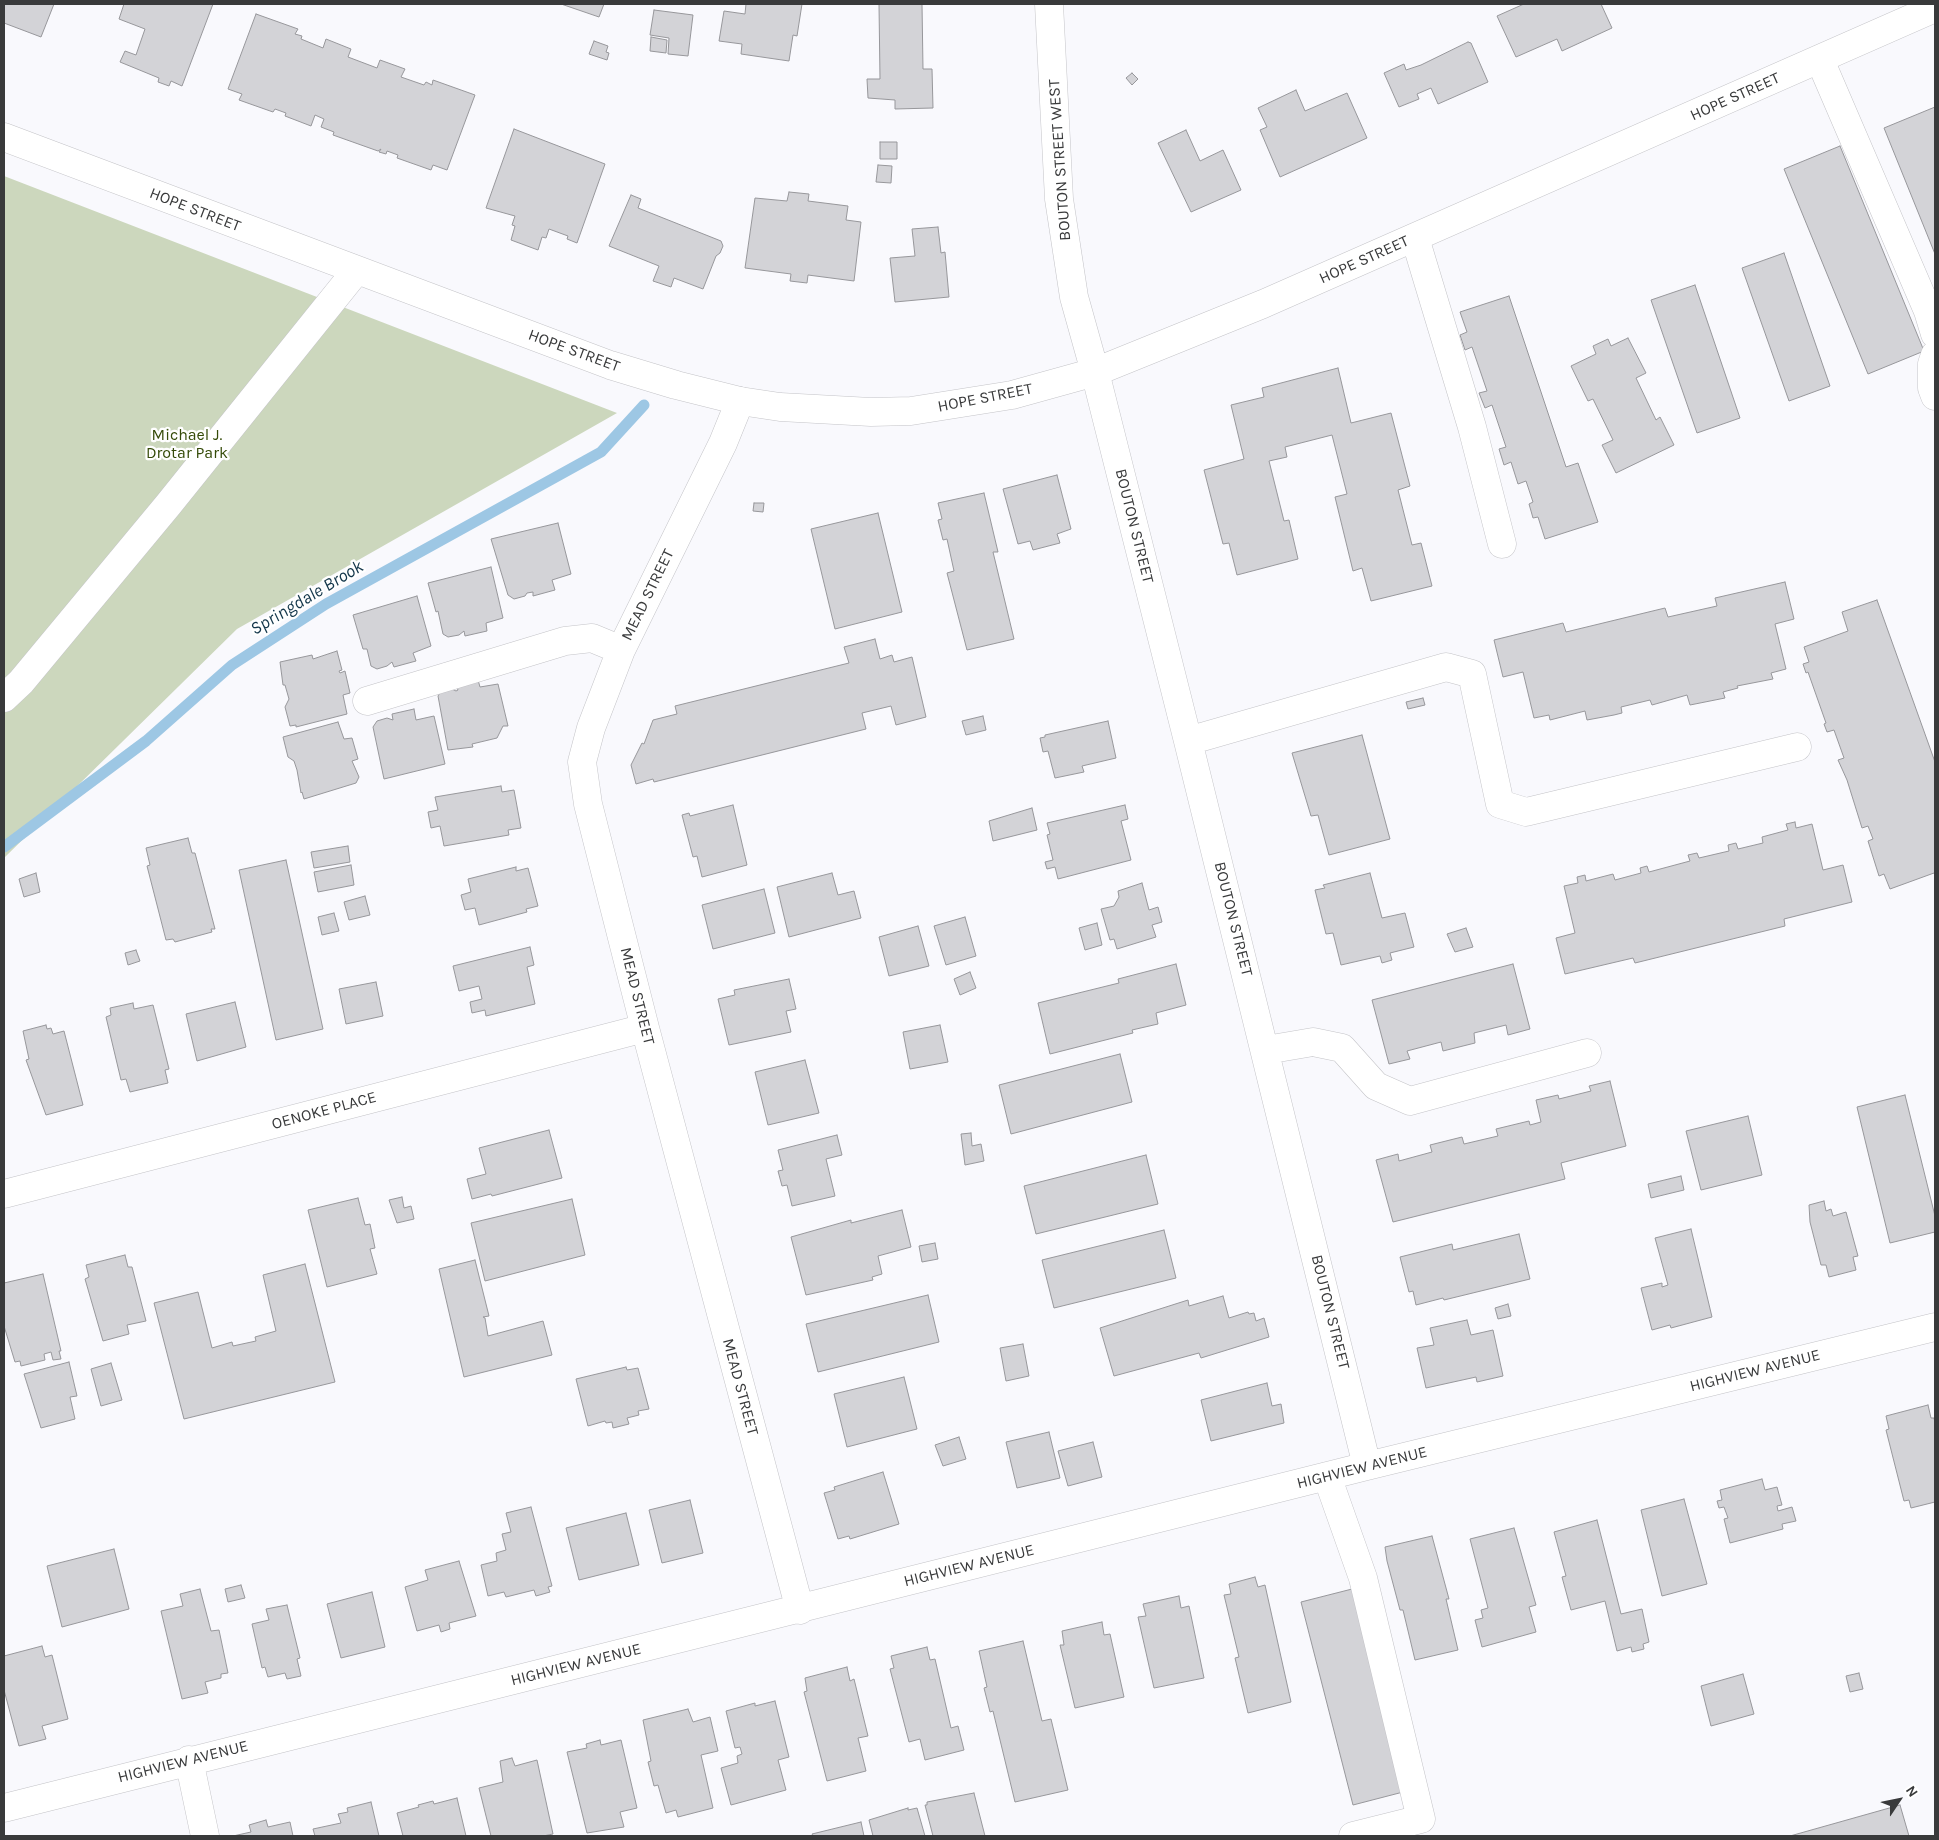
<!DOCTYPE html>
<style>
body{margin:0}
#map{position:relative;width:1939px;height:1840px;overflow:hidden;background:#f9f9fd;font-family:Karla,sans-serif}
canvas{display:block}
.frame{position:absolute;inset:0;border:5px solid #393a3b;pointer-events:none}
.north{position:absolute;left:1874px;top:1775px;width:50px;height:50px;-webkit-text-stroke:4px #fff;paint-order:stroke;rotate:56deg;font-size:14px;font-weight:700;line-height:20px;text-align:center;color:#393a3b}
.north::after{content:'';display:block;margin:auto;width:18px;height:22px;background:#393a3b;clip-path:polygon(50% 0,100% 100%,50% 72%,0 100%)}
</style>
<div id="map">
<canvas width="1939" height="1840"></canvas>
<div class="frame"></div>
<div class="north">N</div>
</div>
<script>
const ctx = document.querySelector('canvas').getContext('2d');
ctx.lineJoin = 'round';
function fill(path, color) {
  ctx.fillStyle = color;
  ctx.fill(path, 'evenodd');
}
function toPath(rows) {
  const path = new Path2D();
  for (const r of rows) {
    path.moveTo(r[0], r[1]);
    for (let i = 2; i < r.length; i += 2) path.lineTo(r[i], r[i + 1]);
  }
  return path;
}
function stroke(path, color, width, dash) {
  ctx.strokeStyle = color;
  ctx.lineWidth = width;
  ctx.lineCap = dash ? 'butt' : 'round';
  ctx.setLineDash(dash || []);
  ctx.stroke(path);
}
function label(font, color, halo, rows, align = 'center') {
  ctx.font = font + ' Karla,sans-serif';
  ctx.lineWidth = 4.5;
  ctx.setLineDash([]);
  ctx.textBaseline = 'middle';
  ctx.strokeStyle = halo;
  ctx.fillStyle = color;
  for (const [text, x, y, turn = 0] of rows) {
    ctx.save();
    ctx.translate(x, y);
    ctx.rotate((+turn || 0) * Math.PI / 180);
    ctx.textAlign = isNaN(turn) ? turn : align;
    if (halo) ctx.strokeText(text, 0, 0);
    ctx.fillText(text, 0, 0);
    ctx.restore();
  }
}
fill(toPath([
 [4,176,617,413,237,629,4,858]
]), '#ccd7bd');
stroke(toPath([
 [4,847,146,741,232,665,326,604,601,452,644,405]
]), '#9dc7e4', 11);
const building = toPath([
 [4,4,54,4,41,37,4,23,4,4],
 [124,4,213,4,182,86,171,81,169,86,158,82,159,78,120,62,125,51,136,55,145,29,119,19,124,4],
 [561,4,604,4,599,17,561,4],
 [746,4,802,4,797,36,793,35,789,61,741,54,742,44,719,41,724,11,745,14,746,4],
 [879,4,922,4,923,69,932,69,933,108,895,109,895,100,868,98,867,79,880,79,879,4],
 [1524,4,1601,4,1612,28,1562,51,1557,39,1516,57,1497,16,1524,4],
 [654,10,693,15,688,56,668,54,669,38,650,35,654,10],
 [256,14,298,29,295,34,302,36,301,39,323,48,326,39,351,49,348,57,377,68,380,60,405,69,401,77,424,85,426,82,432,85,433,80,475,95,447,170,433,165,431,170,397,158,398,155,387,151,386,154,379,152,381,149,378,151,333,135,334,132,321,127,324,119,315,115,311,126,285,116,286,113,275,109,273,112,239,100,242,94,228,89,256,14],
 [651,37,667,40,666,53,650,51,651,37],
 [594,41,608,46,606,52,609,53,607,60,589,54,594,41],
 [1468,42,1471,43,1488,82,1438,104,1431,88,1417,94,1419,99,1399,107,1384,73,1404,64,1406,70,1421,65,1468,42],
 [1132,73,1138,79,1132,85,1126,78,1132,73],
 [1296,90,1305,111,1347,93,1367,138,1280,177,1260,130,1267,127,1258,108,1296,90],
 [1935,107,1935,254,1884,128,1935,107],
 [514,129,605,164,577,243,567,239,568,236,549,229,546,238,542,237,538,250,511,240,515,226,512,225,515,216,486,208,514,129],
 [1186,130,1200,161,1223,150,1241,190,1191,212,1158,143,1186,130],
 [880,142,897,142,897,159,880,159,880,142],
 [1840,146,1924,351,1868,374,1784,169,1840,146],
 [878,165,892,166,891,183,876,182,878,165],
 [789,192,809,194,808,201,848,206,846,220,861,222,854,281,808,275,807,283,790,281,791,274,745,268,755,198,787,201,789,192],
 [631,195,641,199,638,208,721,241,723,246,720,253,716,256,703,289,674,278,671,287,653,281,659,266,609,246,631,195],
 [938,227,941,253,945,252,949,297,895,302,890,258,915,256,912,229,938,227],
 [1784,253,1830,386,1789,401,1742,268,1784,253],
 [1695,285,1740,418,1697,433,1651,300,1695,285],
 [1509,296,1566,467,1578,463,1598,522,1545,539,1538,517,1533,518,1529,504,1533,502,1526,481,1518,484,1511,462,1504,465,1499,449,1506,447,1492,405,1485,408,1479,393,1487,391,1472,347,1465,350,1460,335,1467,332,1460,312,1509,296],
 [1628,338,1646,373,1636,378,1656,420,1660,417,1674,445,1616,473,1602,445,1613,440,1593,399,1588,401,1571,366,1596,354,1593,346,1608,339,1611,346,1628,338],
 [1338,368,1351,423,1391,413,1410,486,1398,490,1412,545,1421,543,1432,586,1371,601,1362,568,1353,571,1335,497,1347,494,1332,435,1285,447,1287,457,1269,461,1284,521,1289,520,1298,559,1237,575,1229,543,1223,544,1204,470,1244,459,1231,405,1264,397,1262,388,1338,368],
 [1057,475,1071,529,1057,534,1060,543,1033,550,1030,541,1018,544,1003,489,1057,475],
 [984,493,998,552,993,552,1014,639,967,650,947,573,954,571,947,539,943,540,938,520,942,519,938,503,984,493],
 [754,503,764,503,763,512,753,511,754,503],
 [878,513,902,612,835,629,811,529,878,513],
 [558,523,571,574,552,580,555,590,533,596,533,592,527,593,525,596,514,599,508,595,491,539,558,523],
 [491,567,503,618,486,623,487,631,465,636,464,631,459,635,448,637,443,634,438,611,436,612,428,583,491,567],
 [1785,582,1794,619,1775,624,1786,669,1771,673,1773,679,1737,686,1738,688,1723,692,1725,698,1690,705,1687,695,1652,705,1650,700,1621,707,1622,713,1614,715,1587,720,1585,711,1550,720,1549,715,1534,718,1523,672,1503,677,1494,640,1563,623,1566,632,1665,608,1668,617,1717,606,1715,598,1785,582],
 [417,596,431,646,413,653,416,661,394,667,392,662,387,666,377,669,371,666,367,649,363,649,353,615,417,596],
 [1877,600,1935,762,1935,876,1934,873,1890,889,1884,874,1879,876,1868,841,1873,839,1868,826,1862,828,1847,780,1838,760,1844,758,1834,730,1827,732,1824,724,1826,723,1808,672,1806,673,1803,664,1809,662,1804,647,1848,631,1842,612,1877,600],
 [875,639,880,659,892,655,894,662,912,657,926,717,896,725,891,706,862,713,866,729,654,782,653,779,636,784,631,765,642,743,644,744,653,720,677,714,675,706,849,663,844,647,875,639],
 [337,651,342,670,339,671,340,673,345,671,350,693,343,695,347,714,296,727,296,725,290,726,285,707,289,699,285,685,283,685,280,662,312,655,313,659,337,651],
 [478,680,480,687,498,684,508,726,503,726,497,738,472,744,473,747,448,750,438,696,441,691,452,689,456,691,458,690,456,685,478,680],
 [1423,698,1425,705,1408,709,1406,702,1423,698],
 [414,709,416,720,434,716,445,764,384,779,373,727,377,721,387,718,393,720,392,714,414,709],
 [983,716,986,730,966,735,962,721,983,716],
 [1108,721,1116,758,1082,766,1084,772,1055,778,1048,751,1043,752,1040,738,1045,737,1045,735,1108,721],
 [338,722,344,739,352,738,358,759,352,761,359,777,356,783,304,799,302,792,301,793,297,770,294,761,288,757,283,737,338,722],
 [1362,735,1390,839,1329,855,1318,815,1311,816,1292,753,1362,735],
 [501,786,502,792,514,790,521,828,508,830,509,835,444,846,440,826,431,828,428,812,438,810,435,797,501,786],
 [733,805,747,865,702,877,697,856,693,857,682,815,689,813,690,816,733,805],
 [1125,805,1128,819,1121,821,1131,860,1058,879,1055,867,1047,869,1045,862,1053,860,1047,835,1050,834,1047,823,1125,805],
 [1032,808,1037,830,993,841,989,821,1032,808],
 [1795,822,1796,828,1812,824,1823,870,1843,865,1852,902,1784,919,1785,926,1635,963,1633,958,1565,974,1556,938,1575,933,1564,886,1578,883,1577,877,1585,875,1586,881,1613,874,1615,880,1641,873,1640,868,1647,866,1649,872,1690,861,1688,855,1697,853,1699,858,1729,851,1728,845,1736,843,1738,849,1763,843,1762,837,1788,830,1786,824,1795,822],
 [188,838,192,853,195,853,215,929,211,929,212,932,175,942,173,939,166,940,147,866,150,865,146,848,188,838],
 [348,846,350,862,314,868,311,852,348,846],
 [286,860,323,1029,276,1040,239,870,286,860],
 [351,865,354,885,318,892,314,872,351,865],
 [516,867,516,871,528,868,538,906,526,909,527,912,479,925,475,908,465,910,461,895,471,892,468,879,516,867],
 [36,873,40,892,24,897,19,879,36,873],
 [832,873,838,895,854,891,861,918,789,937,777,887,832,873],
 [1370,873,1382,918,1405,913,1414,947,1390,953,1392,960,1382,963,1380,956,1341,965,1333,933,1326,934,1315,890,1325,888,1323,885,1370,873],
 [1142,883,1149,910,1158,907,1162,922,1152,925,1156,937,1117,949,1114,939,1110,940,1101,909,1114,906,1119,897,1118,891,1142,883],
 [764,889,775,933,713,949,702,905,764,889],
 [365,896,370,915,349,920,344,902,365,896],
 [334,913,339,931,322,935,318,917,334,913],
 [965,917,976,956,946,965,934,926,965,917],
 [1097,923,1102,945,1085,950,1079,928,1097,923],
 [918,926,929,966,889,976,879,937,918,926],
 [1466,928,1473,947,1455,952,1447,934,1466,928],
 [530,947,534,965,527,967,535,1004,486,1016,485,1010,472,1013,470,1002,482,999,479,986,459,991,453,966,530,947],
 [136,950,140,961,128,965,125,953,136,950],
 [1176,964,1186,1005,1156,1013,1158,1024,1132,1030,1133,1033,1050,1054,1038,1003,1119,983,1118,979,1176,964],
 [1513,964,1530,1029,1508,1035,1506,1025,1474,1033,1475,1043,1443,1051,1441,1042,1407,1051,1410,1059,1389,1064,1372,1000,1513,964],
 [970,972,976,988,960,995,954,979,970,972],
 [789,979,796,1009,786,1011,791,1032,729,1045,718,999,735,995,734,990,789,979],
 [376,982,383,1016,346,1024,339,989,376,982],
 [235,1002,246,1047,197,1061,186,1014,235,1002],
 [133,1003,134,1009,153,1005,169,1069,165,1070,168,1083,130,1092,126,1079,121,1080,106,1017,111,1015,110,1008,133,1003],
 [46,1025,47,1029,51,1028,53,1034,64,1031,83,1105,46,1115,26,1060,29,1059,23,1031,46,1025],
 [940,1025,948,1062,910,1069,903,1032,940,1025],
 [1120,1054,1132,1102,1011,1134,999,1085,1120,1054],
 [805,1060,819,1113,768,1125,755,1072,805,1060],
 [1610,1081,1626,1146,1561,1163,1565,1179,1393,1222,1376,1160,1398,1154,1399,1161,1432,1152,1430,1145,1462,1137,1464,1144,1498,1136,1496,1129,1529,1121,1530,1125,1541,1122,1536,1100,1558,1095,1559,1099,1591,1091,1589,1086,1610,1081],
 [1905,1095,1935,1216,1935,1232,1890,1243,1857,1107,1905,1095],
 [1748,1116,1762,1175,1701,1190,1686,1131,1748,1116],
 [549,1130,562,1178,492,1196,491,1194,472,1199,467,1179,486,1174,479,1148,549,1130],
 [971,1133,972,1146,981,1144,984,1161,965,1165,961,1134,971,1133],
 [837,1135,842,1155,826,1159,835,1196,792,1206,787,1185,782,1186,778,1171,783,1170,778,1150,837,1135],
 [1146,1155,1158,1204,1036,1234,1024,1186,1146,1155],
 [1681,1176,1684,1190,1651,1198,1648,1184,1681,1176],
 [402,1197,404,1208,411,1206,414,1219,397,1223,389,1200,402,1197],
 [358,1198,365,1225,370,1224,375,1248,370,1249,377,1274,327,1287,308,1210,358,1198],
 [572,1199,585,1255,485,1281,471,1223,572,1199],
 [1824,1201,1826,1211,1831,1209,1833,1216,1846,1212,1858,1256,1853,1257,1856,1270,1829,1277,1826,1265,1821,1265,1810,1222,1809,1205,1824,1201],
 [902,1210,911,1247,878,1256,882,1274,872,1277,873,1280,806,1295,791,1237,851,1220,851,1223,902,1210],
 [1691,1229,1712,1317,1671,1328,1670,1325,1652,1330,1641,1288,1662,1283,1662,1287,1668,1285,1655,1238,1691,1229],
 [1164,1230,1176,1278,1054,1308,1042,1260,1164,1230],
 [1519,1234,1530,1279,1444,1300,1443,1298,1416,1305,1413,1291,1409,1292,1400,1257,1452,1244,1453,1250,1519,1234],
 [935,1243,938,1259,922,1262,919,1246,935,1243],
 [125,1255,128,1267,132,1267,146,1321,127,1325,129,1334,103,1341,85,1279,89,1277,86,1265,125,1255],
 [475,1260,489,1316,483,1317,485,1318,488,1336,543,1321,552,1355,464,1377,439,1269,475,1260],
 [305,1264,335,1382,184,1419,154,1303,198,1292,212,1348,232,1342,233,1346,256,1341,255,1337,276,1331,263,1275,305,1264],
 [43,1274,61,1351,59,1351,61,1359,53,1360,51,1352,44,1354,45,1360,21,1366,20,1361,15,1362,4,1326,4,1283,43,1274],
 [928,1295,939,1342,818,1372,806,1324,928,1295],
 [1223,1296,1229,1318,1248,1312,1249,1314,1254,1313,1256,1321,1264,1318,1269,1337,1201,1358,1199,1353,1114,1376,1100,1328,1188,1300,1189,1306,1223,1296],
 [1508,1304,1511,1316,1498,1319,1495,1308,1508,1304],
 [1467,1320,1471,1335,1493,1330,1503,1376,1477,1382,1476,1377,1426,1388,1417,1348,1434,1345,1430,1328,1467,1320],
 [1023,1344,1029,1376,1006,1381,1000,1348,1023,1344],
 [69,1362,77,1396,70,1397,75,1419,41,1428,24,1374,69,1362],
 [111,1363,122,1400,101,1406,91,1369,111,1363],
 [626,1367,627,1370,638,1368,649,1409,638,1411,639,1415,627,1418,629,1424,613,1428,612,1422,606,1423,605,1421,588,1426,576,1379,626,1367],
 [904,1377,917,1429,847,1447,834,1394,904,1377],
 [1267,1383,1272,1406,1281,1404,1284,1423,1211,1441,1201,1400,1267,1383],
 [1928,1405,1931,1418,1934,1418,1935,1423,1935,1502,1911,1508,1909,1500,1904,1501,1886,1430,1889,1429,1886,1416,1928,1405],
 [1049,1432,1060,1478,1017,1488,1006,1442,1049,1432],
 [959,1437,966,1459,943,1466,935,1445,959,1437],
 [1093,1442,1102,1477,1068,1486,1058,1451,1093,1442],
 [883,1472,899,1524,850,1539,849,1536,838,1539,824,1493,835,1490,834,1487,883,1472],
 [1762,1479,1765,1490,1777,1487,1782,1505,1777,1506,1778,1511,1792,1507,1796,1521,1782,1524,1783,1529,1730,1543,1724,1519,1728,1518,1724,1507,1719,1508,1717,1501,1722,1500,1720,1490,1762,1479],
 [1684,1499,1707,1584,1662,1596,1641,1510,1684,1499],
 [690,1500,703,1553,662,1563,649,1510,690,1500],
 [531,1507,552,1586,548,1587,550,1592,536,1596,534,1590,506,1597,504,1592,488,1596,481,1565,497,1561,496,1553,506,1550,502,1534,511,1532,506,1513,531,1507],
 [626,1513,639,1565,579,1580,566,1528,626,1513],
 [1597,1520,1621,1614,1642,1609,1649,1642,1643,1644,1644,1649,1632,1652,1631,1647,1617,1651,1605,1601,1571,1610,1562,1577,1566,1576,1554,1532,1597,1520],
 [1514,1528,1536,1605,1529,1607,1536,1632,1482,1647,1475,1620,1483,1618,1481,1610,1488,1608,1470,1539,1514,1528],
 [1432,1536,1449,1599,1446,1599,1458,1650,1415,1660,1403,1610,1400,1610,1387,1561,1385,1547,1432,1536],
 [114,1549,129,1609,62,1627,47,1566,114,1549],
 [459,1561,476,1616,449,1623,450,1629,441,1632,439,1625,417,1631,405,1587,428,1580,425,1570,459,1561],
 [1255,1577,1258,1587,1265,1585,1291,1702,1248,1713,1235,1658,1239,1657,1224,1595,1231,1594,1229,1584,1255,1577],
 [241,1585,245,1598,228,1602,225,1589,241,1585],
 [1356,1588,1407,1791,1353,1805,1301,1602,1356,1588],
 [200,1589,211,1631,219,1630,228,1673,221,1674,221,1678,205,1682,208,1693,182,1699,161,1611,183,1606,180,1594,200,1589],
 [372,1592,385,1647,341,1658,327,1604,372,1592],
 [1179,1596,1181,1608,1189,1606,1204,1678,1154,1688,1138,1617,1146,1616,1143,1604,1179,1596],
 [287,1605,300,1658,297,1659,301,1676,287,1679,285,1673,268,1677,265,1667,262,1668,252,1624,269,1620,266,1609,287,1605],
 [1102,1622,1104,1635,1110,1634,1124,1697,1075,1708,1060,1645,1064,1645,1062,1631,1102,1622],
 [1023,1641,1042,1721,1051,1719,1068,1790,1015,1802,993,1711,990,1712,984,1688,987,1687,979,1651,1023,1641],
 [42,1646,45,1657,52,1655,68,1719,42,1726,46,1739,19,1746,4,1690,4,1656,42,1646],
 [927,1647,930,1660,935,1659,951,1728,958,1726,964,1750,925,1760,920,1739,909,1742,890,1669,894,1668,891,1656,927,1647],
 [847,1667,850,1681,854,1679,868,1736,858,1738,866,1771,827,1781,804,1692,807,1691,805,1678,847,1667],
 [1859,1673,1863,1689,1850,1692,1846,1676,1859,1673],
 [1743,1674,1754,1714,1711,1726,1701,1686,1743,1674],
 [775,1701,789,1757,778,1760,786,1790,731,1805,721,1768,738,1763,737,1756,742,1754,740,1747,735,1748,726,1711,755,1703,755,1706,775,1701],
 [688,1709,693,1722,710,1717,718,1751,701,1755,713,1808,678,1817,676,1810,666,1813,658,1785,654,1786,648,1762,651,1761,643,1720,688,1709],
 [600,1740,601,1745,621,1740,637,1808,620,1812,624,1827,587,1833,567,1752,587,1748,586,1744,600,1740],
 [512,1758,515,1766,537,1760,553,1834,543,1836,491,1836,479,1788,503,1782,500,1761,512,1758],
 [974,1793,985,1836,933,1836,925,1805,927,1805,927,1802,974,1793],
 [457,1798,466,1836,403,1836,397,1813,419,1807,418,1805,433,1801,434,1804,457,1798],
 [371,1802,379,1836,315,1836,313,1829,341,1823,338,1814,348,1812,347,1808,371,1802],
 [1900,1805,1909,1836,1790,1836,1900,1805],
 [908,1808,908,1810,917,1808,925,1836,873,1836,869,1820,908,1808],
 [266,1820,268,1827,290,1822,293,1836,233,1836,251,1832,249,1825,266,1820],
 [861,1822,864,1836,813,1836,812,1834,861,1822]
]);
fill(building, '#d3d3d7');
stroke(building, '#97979b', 1);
const minor = toPath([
 [1049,4,1059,199,1074,297,1095,372,1188,741,1367,1466],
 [1820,60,1928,311,1935,334],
 [1415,238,1472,427,1502,544],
 [1935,355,1932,364,1932,388,1935,396],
 [740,401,723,443,621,650,591,728,582,762,588,804,645,1028,800,1610],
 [4,698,21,682,168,505,356,271],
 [367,701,565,641,592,638,621,650],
 [1188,741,1446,667,1472,674,1500,804,1526,812,1797,747],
 [1266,1050,1313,1042,1342,1048,1376,1086,1410,1101,1587,1053],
 [4,1194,645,1028],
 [1327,1476,1363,1578,1421,1819,1353,1836],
 [189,1760,205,1836],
 [4,1808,1367,1466,1935,1327]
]);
const major = toPath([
 [4,137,610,365,676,385,740,401,780,407,871,412,911,411,1012,395,1095,372,1263,304,1935,8]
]);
stroke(minor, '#c4c4c8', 29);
stroke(major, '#c4c4c8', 29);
stroke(minor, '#fff', 28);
stroke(major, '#fff', 28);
label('16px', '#393a3b', '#fff', [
 ["HOPE STREET",1735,97,-24],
 ["BOUTON STREET WEST",1060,160,-94],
 ["HOPE STREET",195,210,21],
 ["HOPE STREET",1364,260,-24],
 ["HOPE STREET",574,351,20],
 ["HOPE STREET",985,398,-11],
 ["BOUTON STREET",1134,526,76],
 ["MEAD STREET",648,595,-64],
 ["BOUTON STREET",1233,919,76],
 ["MEAD STREET",637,996,76],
 ["OENOKE PLACE",324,1111,-15],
 ["BOUTON STREET",1330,1312,76],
 ["HIGHVIEW AVENUE",1755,1371,-14],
 ["MEAD STREET",740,1387,75],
 ["HIGHVIEW AVENUE",1362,1468,-14],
 ["HIGHVIEW AVENUE",969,1566,-14],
 ["HIGHVIEW AVENUE",576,1665,-14],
 ["HIGHVIEW AVENUE",183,1762,-14]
]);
label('16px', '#354b09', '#fff', [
 ["Michael J.",187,435],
 ["Drotar Park",187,453]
]);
label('italic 18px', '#123549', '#fff', [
 ["Springdale Brook",307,598,-31]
]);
</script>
